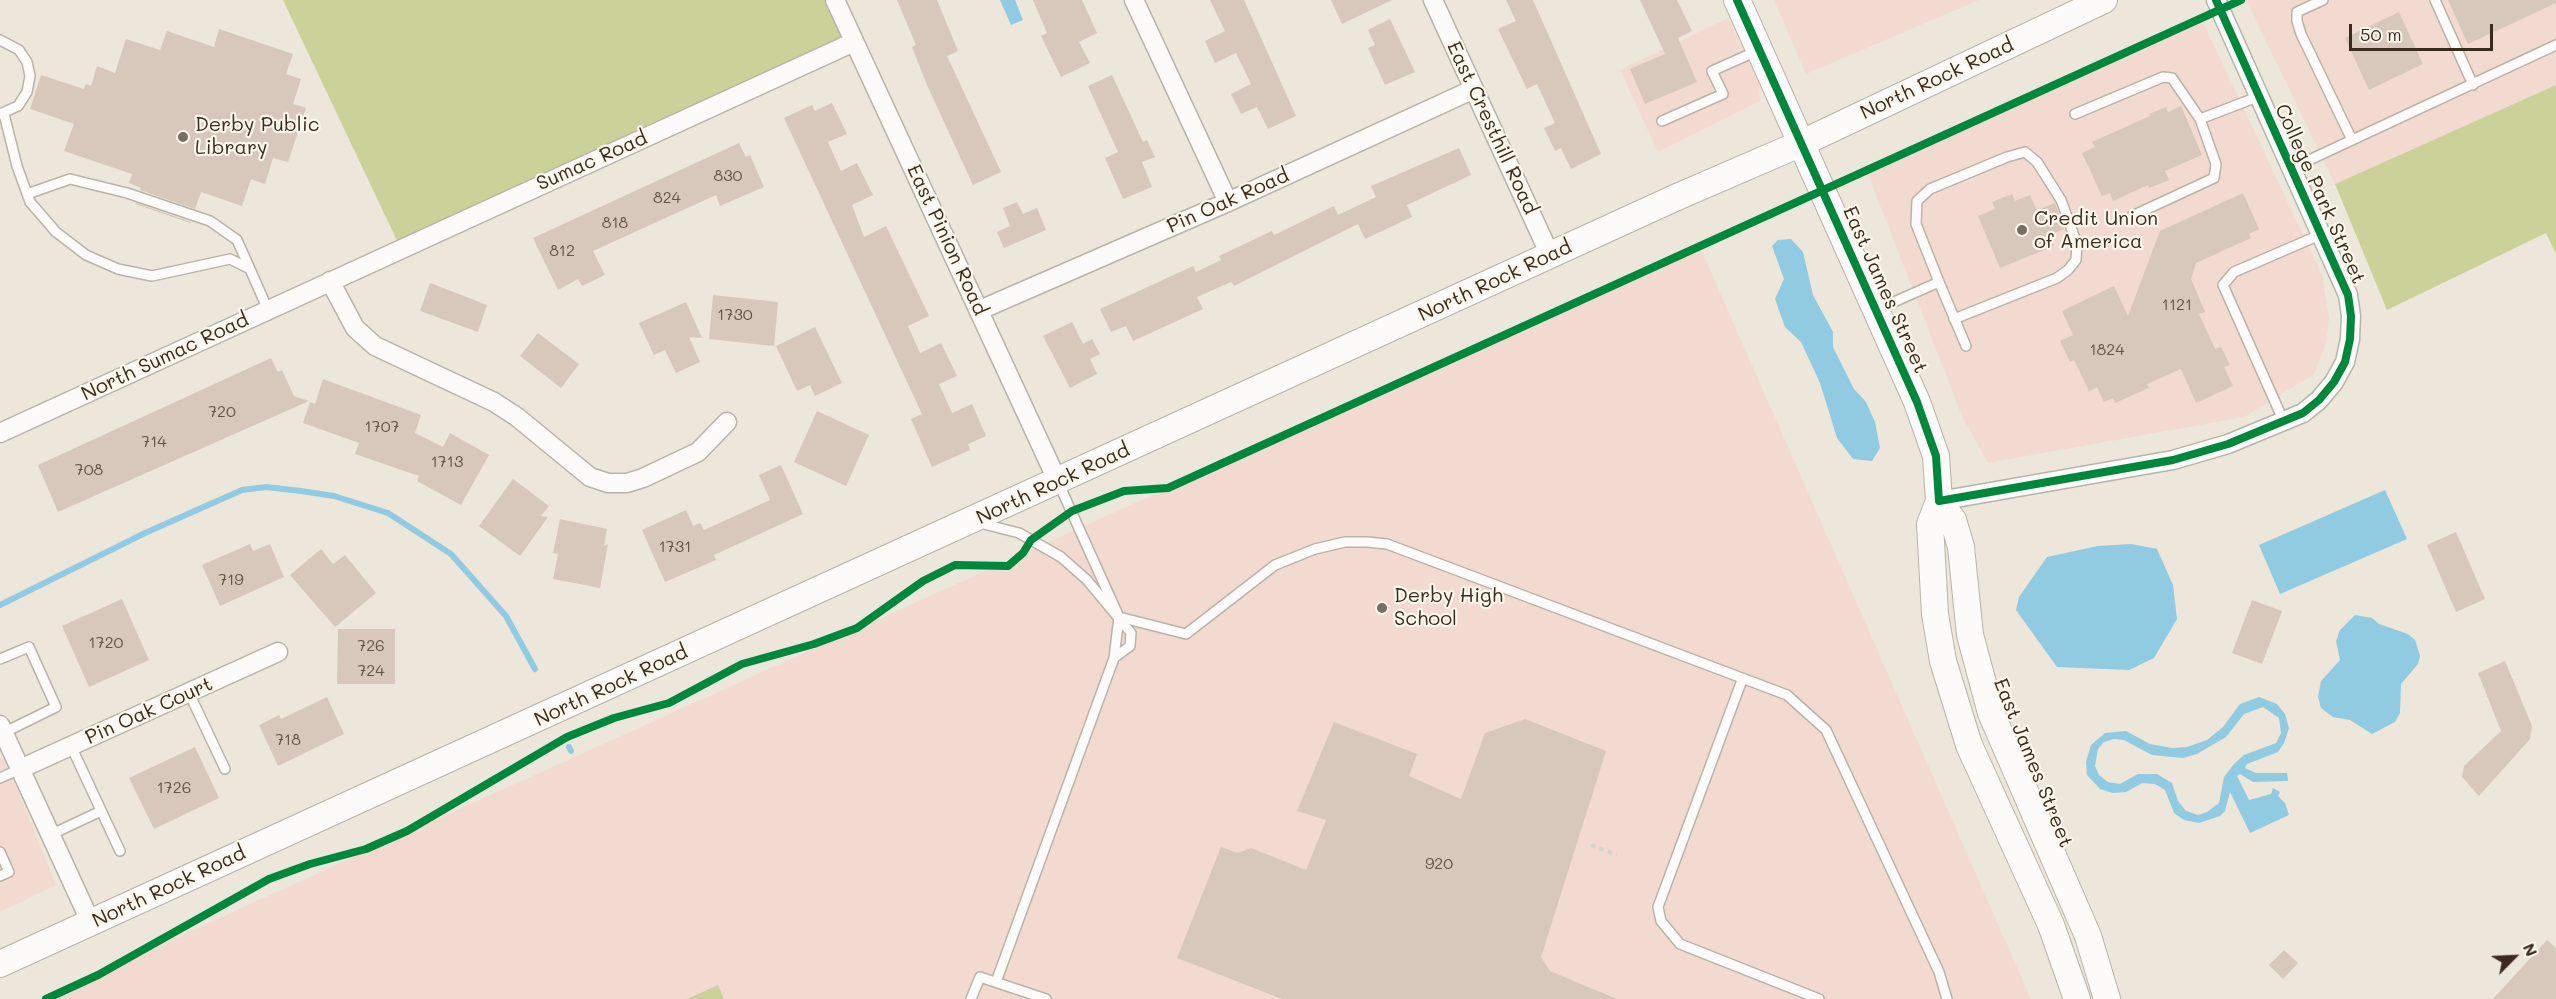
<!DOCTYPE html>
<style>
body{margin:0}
#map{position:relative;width:2556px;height:999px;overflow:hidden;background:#ede6da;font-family:Mali,sans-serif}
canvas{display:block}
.north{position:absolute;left:2484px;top:927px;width:60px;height:60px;-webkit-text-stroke:4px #fbf7ec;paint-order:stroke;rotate:66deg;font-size:16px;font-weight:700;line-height:24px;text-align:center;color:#3b2a1e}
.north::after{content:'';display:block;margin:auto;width:21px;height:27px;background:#3b2a1e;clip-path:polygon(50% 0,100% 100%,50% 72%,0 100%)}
.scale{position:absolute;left:2349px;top:24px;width:144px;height:27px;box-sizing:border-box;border:3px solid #3b2a1e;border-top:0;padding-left:8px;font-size:18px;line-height:21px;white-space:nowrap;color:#3b2a1e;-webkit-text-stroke:4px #fbf7ec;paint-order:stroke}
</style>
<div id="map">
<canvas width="2556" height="999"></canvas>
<div class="north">N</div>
<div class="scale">50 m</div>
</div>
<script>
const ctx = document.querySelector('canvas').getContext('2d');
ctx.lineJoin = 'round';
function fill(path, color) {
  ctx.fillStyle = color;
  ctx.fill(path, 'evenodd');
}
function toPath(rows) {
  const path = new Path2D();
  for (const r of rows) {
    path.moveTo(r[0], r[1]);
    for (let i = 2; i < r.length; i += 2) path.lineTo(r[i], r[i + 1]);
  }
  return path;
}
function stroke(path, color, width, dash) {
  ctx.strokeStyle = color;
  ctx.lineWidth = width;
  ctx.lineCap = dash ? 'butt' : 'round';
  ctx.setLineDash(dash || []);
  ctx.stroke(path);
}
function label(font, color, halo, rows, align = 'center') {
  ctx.font = font + ' Mali,sans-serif';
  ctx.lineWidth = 4.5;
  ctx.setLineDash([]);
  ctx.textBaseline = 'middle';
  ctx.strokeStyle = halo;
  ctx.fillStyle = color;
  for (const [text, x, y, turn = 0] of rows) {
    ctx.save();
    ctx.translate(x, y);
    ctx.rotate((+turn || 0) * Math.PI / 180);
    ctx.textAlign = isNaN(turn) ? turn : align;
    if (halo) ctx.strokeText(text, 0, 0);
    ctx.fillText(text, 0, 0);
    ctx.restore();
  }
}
fill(toPath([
 [1774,0,1979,0,1806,74],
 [2246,0,2556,0,2556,85,2335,184],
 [1728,18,1759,83,1760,101,1658,152,1620,70],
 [2201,18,2322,275,2329,318,2326,344,2314,374,2244,417,1988,463,1962,416,1866,169],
 [1700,247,2031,999,40,999,109,968],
 [4,757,56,885,0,912,0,759]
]), '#f2dad0');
fill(toPath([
 [283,0,835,0,854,42,401,249],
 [2556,85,2556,254,2546,233,2387,310,2335,184],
 [718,985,724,999,687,999]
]), '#cad29a');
fill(toPath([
 [1000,0,1015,0,1023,20,1011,25],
 [1791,239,1803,252,1813,295,1833,332,1833,347,1854,389,1866,402,1875,422,1880,448,1872,461,1853,459,1837,438,1820,383,1801,342,1785,327,1775,299,1784,279,1772,246,1778,240],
 [2385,490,2407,539,2280,594,2259,545],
 [2131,544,2157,549,2173,585,2177,619,2154,658,2129,670,2057,667,2016,610,2019,597,2047,557,2098,546],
 [2355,615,2372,618,2379,624,2408,634,2415,640,2420,656,2418,664,2401,684,2400,713,2395,722,2372,734,2350,720,2333,717,2321,708,2318,697,2321,681,2340,660,2336,641,2340,630],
 [2259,697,2277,704,2285,714,2289,728,2284,743,2278,752,2247,764,2245,768,2256,773,2287,773,2288,781,2253,782,2240,774,2237,776,2249,800,2271,794,2273,788,2280,792,2278,796,2285,803,2289,815,2250,833,2230,792,2225,811,2220,816,2199,823,2184,820,2174,813,2165,790,2155,784,2142,783,2126,792,2113,793,2100,789,2087,775,2086,762,2091,745,2105,733,2126,731,2150,744,2172,748,2187,747,2207,740,2223,727,2240,704],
 [2263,707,2279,718,2281,733,2276,743,2244,755,2234,764,2224,777,2219,803,2207,812,2198,815,2186,811,2178,801,2172,783,2157,774,2138,774,2120,784,2108,782,2099,775,2095,766,2098,749,2104,742,2114,739,2124,740,2152,755,2183,758,2197,754,2226,737,2244,714]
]), '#90cbe2');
stroke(toPath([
 [0,605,145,533,242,490,266,487,301,491,334,496,388,513,451,554,506,616,535,669],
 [569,747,571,751]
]), '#90cbe2', 6);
fill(toPath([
 [897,0,937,0,958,51,947,56,1001,172,973,185,927,85,912,47,916,45],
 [1033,0,1082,0,1097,33,1079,42,1090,63,1061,77,1041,36,1047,33],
 [1210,0,1244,0,1296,116,1268,129,1257,107,1241,114,1231,94,1251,84,1236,53,1215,63,1205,41,1225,31],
 [1331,0,1392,0,1342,24],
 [1506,0,1533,0,1601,154,1571,169,1561,148,1555,151,1544,128,1555,123,1537,84,1527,89,1498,29,1516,21],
 [1640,0,1677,0,1692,31,1678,38,1697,82,1645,104,1630,69,1665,54],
 [2448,0,2556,0,2556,3,2468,44],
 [2399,12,2423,64,2369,90,2345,38],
 [1390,19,1415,72,1385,85,1368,48,1375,45,1368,30],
 [219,29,293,54,286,74,301,79,293,104,306,108,288,162,273,158,265,184,251,179,242,206,201,192,195,209,140,190,141,188,129,183,132,174,64,151,74,124,30,109,41,75,84,89,86,84,91,86,97,66,115,73,126,39,160,50,167,31,214,47],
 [1112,75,1143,142,1147,140,1155,157,1142,162,1152,187,1123,199,1105,158,1118,152,1088,86],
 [832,103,847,134,828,142,841,171,857,163,873,195,852,205,864,237,886,226,929,316,908,326,920,353,941,343,957,376,939,384,952,413,972,404,986,436,968,444,970,450,932,467,911,419,922,414,784,118,812,105,815,111],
 [2181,106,2202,155,2165,171,2169,180,2149,188,2148,185,2113,201,2110,193,2102,196,2082,153,2095,147,2092,142,2150,116,2149,114,2166,107,2168,112],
 [739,143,746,157,750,155,764,187,720,206,716,195,593,251,605,275,582,286,578,279,558,290,533,238],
 [1459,148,1471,175,1407,205,1412,217,1365,239,1358,224,1234,286,1231,282,1197,297,1203,309,1133,341,1126,326,1111,332,1100,309,1193,266,1196,272,1221,260,1219,256,1272,231,1274,235,1334,206,1338,215,1376,197,1371,186],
 [2243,193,2259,229,2249,234,2251,238,2196,263,2191,279,2205,312,2199,314,2215,349,2221,347,2230,365,2224,367,2233,386,2196,403,2181,369,2147,384,2149,388,2115,403,2113,398,2104,402,2097,387,2089,391,2074,360,2070,362,2060,341,2073,335,2062,311,2114,286,2128,316,2160,231],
 [2012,194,2015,201,2030,195,2037,210,2055,203,2064,229,2050,235,2054,246,2000,268,1978,216,1995,209,1992,202],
 [1017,202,1023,214,1037,208,1046,230,1004,248,997,232,1010,226,1003,208],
 [136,203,191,222,190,223,135,204],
 [430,283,487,305,478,332,420,311],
 [713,295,778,302,774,346,709,339],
 [686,302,702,338,689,337,700,362,676,373,665,350,654,355,639,323],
 [1072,322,1083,344,1092,339,1100,354,1090,359,1097,374,1070,388,1043,336],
 [815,327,842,383,815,396,810,385,797,391,776,346],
 [538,333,579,364,561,388,520,356],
 [271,358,278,372,282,370,294,396,309,401,58,512,38,465],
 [323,379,421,415,415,433,443,447,450,433,489,455,461,505,417,481,419,476,355,454,359,443,303,423,310,402,315,404],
 [817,411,869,435,846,486,794,462],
 [781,465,803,514,714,555,716,560,665,582,642,530,686,510,693,526,700,523,704,530,770,500,759,475],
 [513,479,549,506,541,516,548,517,520,556,479,526],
 [560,519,607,529,604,546,608,544,600,588,553,579,558,554,553,553],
 [2456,532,2485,599,2456,612,2427,545],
 [250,544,253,551,270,544,284,577,220,606,202,565],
 [321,549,333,564,345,555,376,593,335,627,290,575],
 [122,599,149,660,89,687,62,626],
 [2252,600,2282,611,2262,664,2232,653],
 [338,629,395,629,395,684,337,684],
 [2505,661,2532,726,2530,739,2479,796,2462,777,2464,766,2501,731,2478,673],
 [327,697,344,734,278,766,259,725,279,715,281,719],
 [1525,719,1606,751,1541,957,1550,971,1617,999,1282,999,1177,958,1221,847,1238,853,1251,848,1306,870,1326,820,1297,811,1334,722,1417,754,1409,776,1461,799,1485,733],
 [195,747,219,798,154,829,129,778],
 [2547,940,2556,948,2556,999,2493,999],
 [2284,950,2298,963,2283,979,2269,965]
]), '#d8c7bb');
const lane = toPath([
 [2323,0,2297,12,2297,21,2301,34,2352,140],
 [2435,0,2473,85],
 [0,40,19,50,27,62,30,76,27,92,18,106,0,114],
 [4,114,17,166,30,202,56,232,86,255,118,269,152,276,230,259,250,269,268,310],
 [2075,114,2163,77,2172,78,2200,119,2260,96],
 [1662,121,1723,94,1712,71,1757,51],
 [2292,168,2556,45],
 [27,194,70,179,127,193,210,221,237,240,250,269],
 [2132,216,2214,178,2216,164,2200,119],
 [1939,282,1916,224,1917,201,1930,189,2007,157,2025,152,2037,162,2061,200,2077,244,2076,260,2068,270,2057,278,1954,319],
 [1878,309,1939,282,1966,346],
 [2284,422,2223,285,2234,272,2322,234],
 [980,523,1019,533,1061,557,1087,580,1131,633,1130,646,1114,658],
 [1119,617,1186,634,1275,565,1315,549,1345,542,1367,542,1387,544,1787,695,1826,730,1939,972,1947,999],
 [0,659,29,647,56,707,3,733],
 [1742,680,1658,907,1661,921,1680,944,1819,999],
 [189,693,225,769],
 [71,746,120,851],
 [0,778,20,769],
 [50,835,101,811],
 [0,852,9,872,0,876],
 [996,982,1114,658,1119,617,1058,482],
 [971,999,980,977,1046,999]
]);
const street = toPath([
 [835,0,1058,482],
 [1134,0,1228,202],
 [1433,0,1550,255],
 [330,281,355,328,375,346,494,402,517,417,590,477,608,483,627,483,643,478,698,452,727,422],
 [980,310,1228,202,1474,89],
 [0,433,854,42],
 [1939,501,2173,460,2228,444,2303,413,2319,400,2334,382,2345,362,2350,339,2351,316,2348,295,2216,0],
 [0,725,91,923],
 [20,769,278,652]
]);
const secondary = toPath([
 [1737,0,1917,402,1936,456,1939,501],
 [0,964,1677,197,1802,143,2104,0],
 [2077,999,2051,925,1969,745,1943,661,1935,614,1930,524,1939,501,1953,520,1961,547,1970,635,1991,713,2088,936,2107,999]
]);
stroke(lane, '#b9b3aa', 12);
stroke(street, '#b9b3aa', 21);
stroke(secondary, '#b9b3aa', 28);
stroke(toPath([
 [1591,845,1617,855]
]), '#d6d3cf', 4, [4.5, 4.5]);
stroke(lane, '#fcfbf9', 9);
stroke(street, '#fcfbf9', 18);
stroke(secondary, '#fcfbf9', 26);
stroke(toPath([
 [1737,0,1917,402,1936,456,1939,501,2173,460,2228,444,2303,413,2319,400,2334,382,2345,362,2350,339,2351,316,2348,295,2216,0],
 [46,999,98,975,269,879,310,864,366,849,407,831,567,737,614,718,669,703,742,664,814,644,857,628,923,581,955,565,1008,566,1023,553,1031,540,1072,511,1124,491,1168,488,2241,0]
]), '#00873e', 8);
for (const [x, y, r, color] of [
 [183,137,6,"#796c60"],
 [2022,230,6,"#796c60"],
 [1382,608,6,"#796c60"]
]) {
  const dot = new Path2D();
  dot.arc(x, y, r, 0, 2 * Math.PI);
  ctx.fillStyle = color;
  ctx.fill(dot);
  stroke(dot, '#fbf7ec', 2);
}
label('16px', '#625145', null, [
 ["830",728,176],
 ["824",667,198],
 ["818",615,223],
 ["812",562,251],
 ["1121",2177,305],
 ["1730",735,315],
 ["1824",2107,350],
 ["720",222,412],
 ["1707",382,427],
 ["714",154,442],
 ["1713",447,462],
 ["708",89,470],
 ["1731",675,547],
 ["719",231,580],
 ["1720",106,643],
 ["726",371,646],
 ["724",371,671],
 ["718",288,740],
 ["1726",174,788],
 ["920",1439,864]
]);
label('20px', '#3b2a1e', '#fbf7ec', [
 ["North Rock Road",1937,79,-25],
 ["East Cresthill Road",1492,128,65],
 ["Sumac Road",592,161,-24],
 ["College Park Street",2320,194,66],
 ["Pin Oak Road",1228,201,-24],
 ["East Pinion Road",947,240,65],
 ["North Rock Road",1495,281,-25],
 ["East James Street",1885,290,66],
 ["North Sumac Road",165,357,-25],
 ["North Rock Road",1053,484,-25],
 ["North Rock Road",611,686,-25],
 ["Pin Oak Court",149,711,-24],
 ["East James Street",2033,763,68],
 ["North Rock Road",169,887,-25]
]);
label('20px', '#3b2a1e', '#fbf7ec', [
 ["Derby Public",195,125],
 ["Library",195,148],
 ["Credit Union",2034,219],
 ["of America",2034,242],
 ["Derby High",1394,596],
 ["School",1394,619]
], 'left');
</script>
